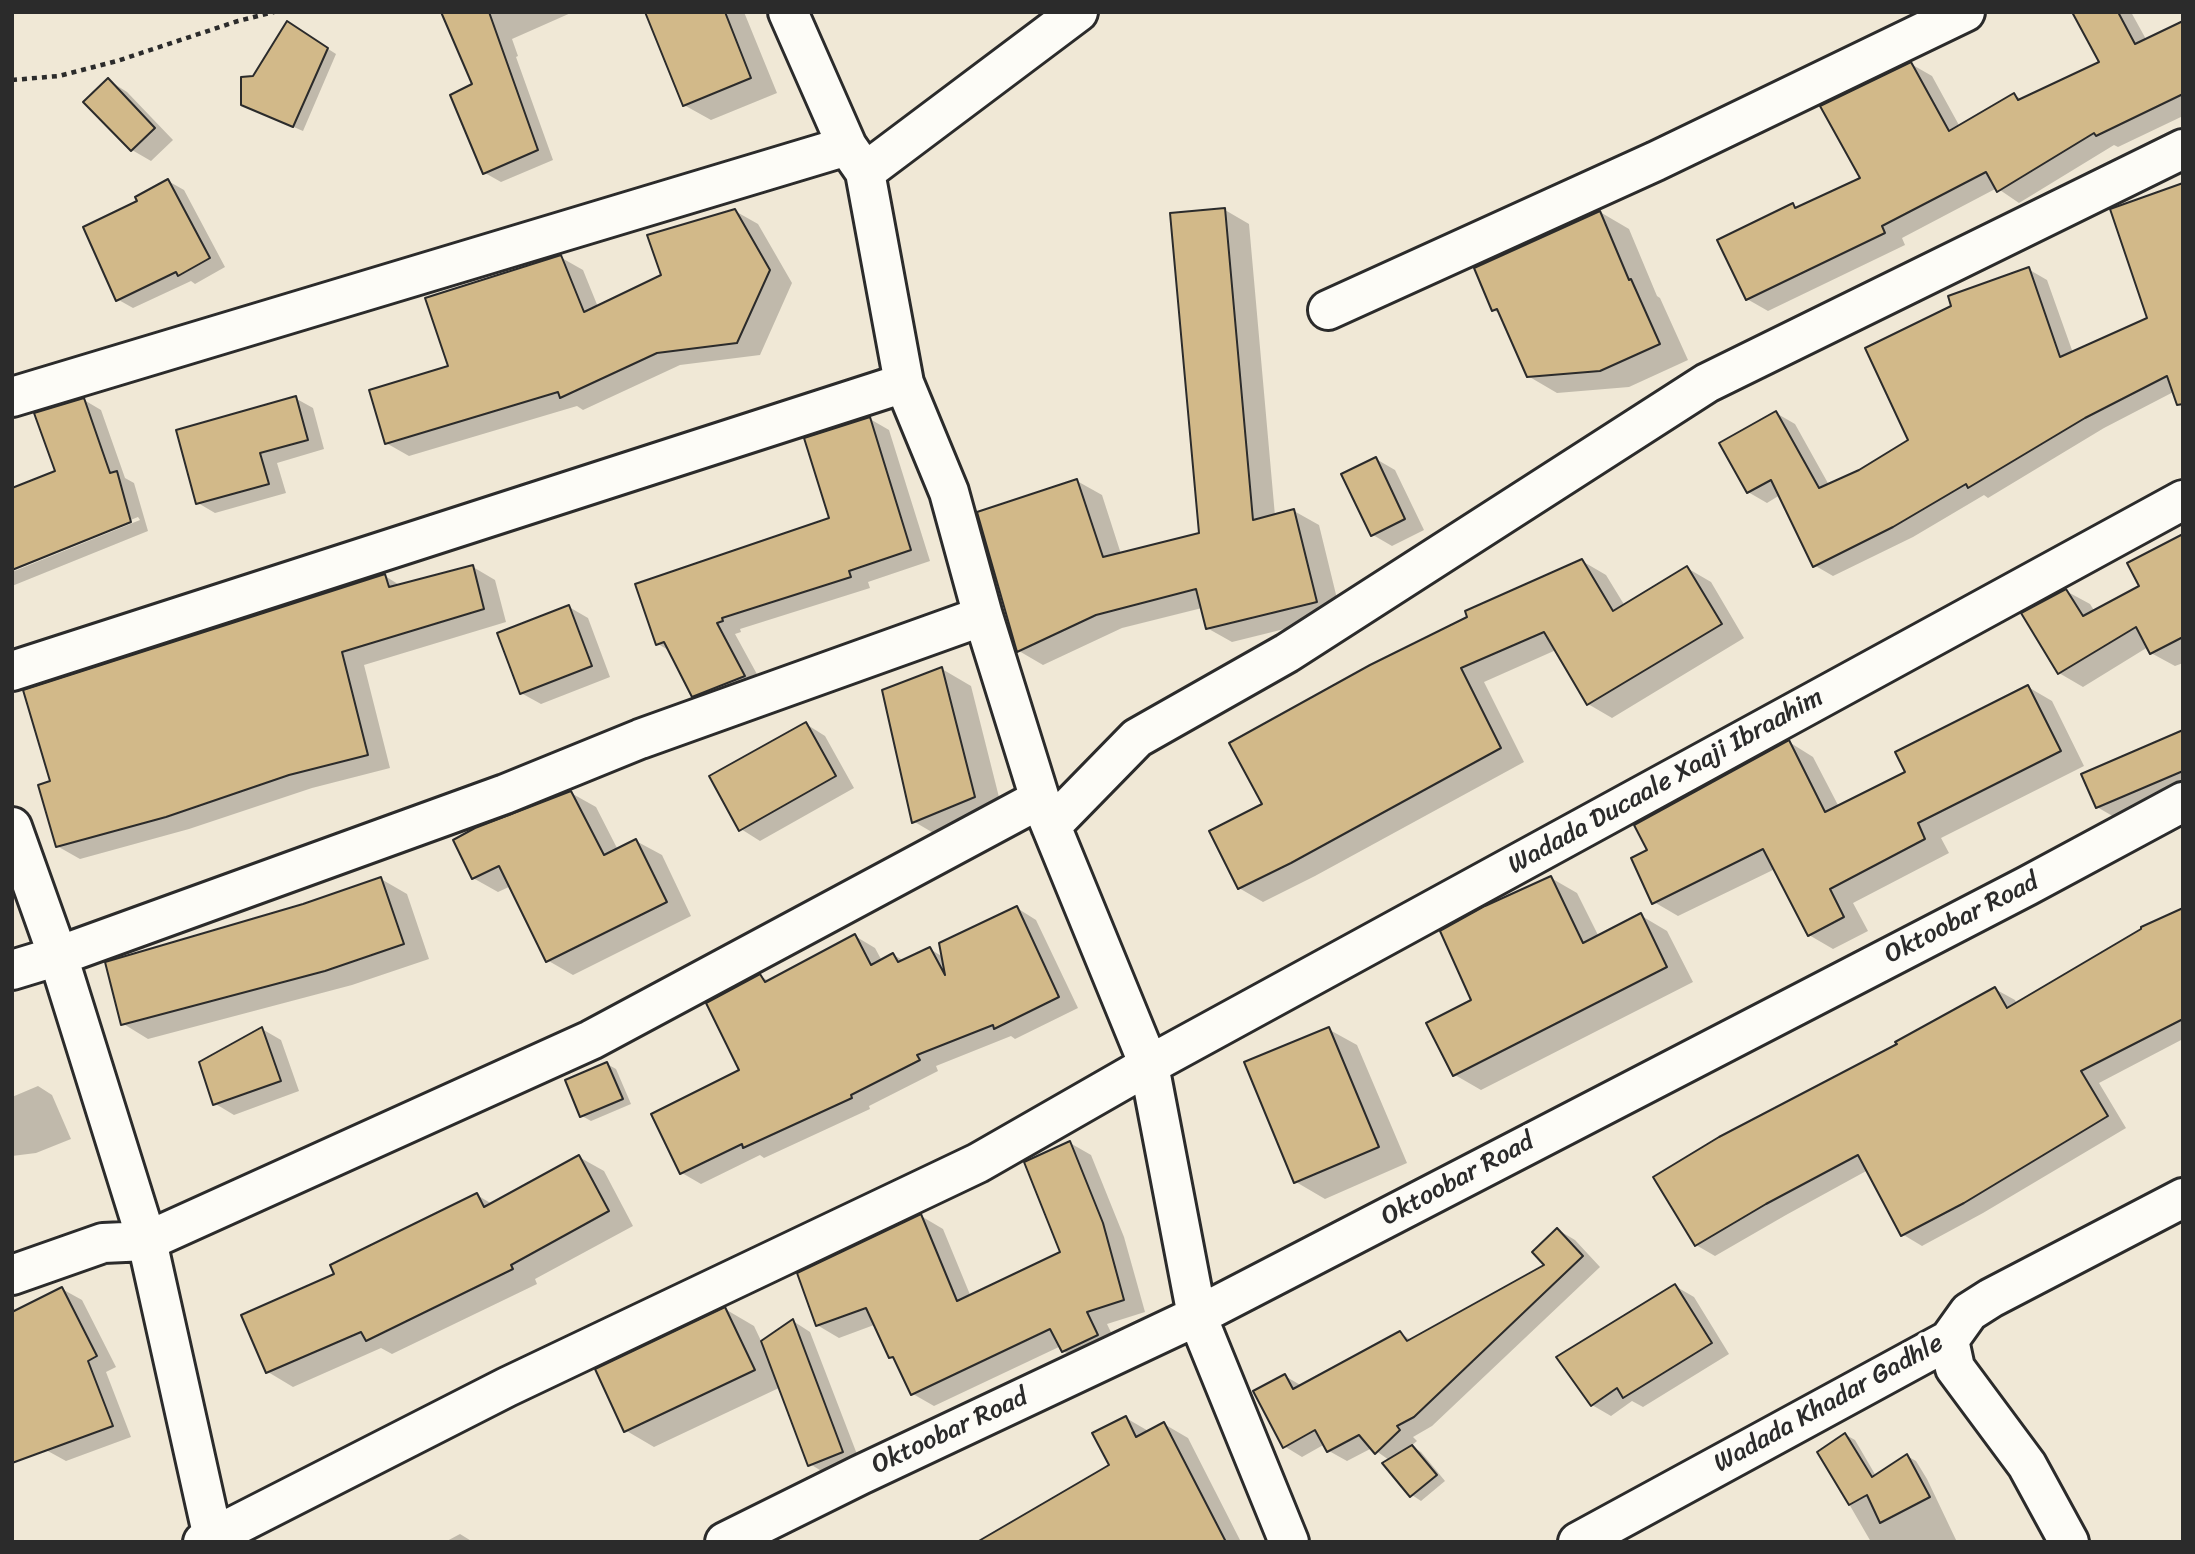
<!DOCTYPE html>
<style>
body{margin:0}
#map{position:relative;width:2195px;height:1554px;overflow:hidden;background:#f0e8d6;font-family:Sriracha,sans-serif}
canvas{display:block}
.frame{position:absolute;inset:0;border:14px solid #2b2b2b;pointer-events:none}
</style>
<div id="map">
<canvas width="2195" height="1554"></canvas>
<div class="frame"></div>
</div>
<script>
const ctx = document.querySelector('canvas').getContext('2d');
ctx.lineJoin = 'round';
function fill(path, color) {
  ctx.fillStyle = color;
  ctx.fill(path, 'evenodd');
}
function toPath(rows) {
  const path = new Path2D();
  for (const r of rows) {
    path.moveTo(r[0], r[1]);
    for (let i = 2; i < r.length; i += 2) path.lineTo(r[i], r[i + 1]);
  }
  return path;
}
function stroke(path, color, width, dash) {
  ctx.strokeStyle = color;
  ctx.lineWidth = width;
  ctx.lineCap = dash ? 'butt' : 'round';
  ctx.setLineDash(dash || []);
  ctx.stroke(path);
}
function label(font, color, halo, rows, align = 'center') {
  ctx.font = font + ' Sriracha,sans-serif';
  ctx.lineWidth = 7;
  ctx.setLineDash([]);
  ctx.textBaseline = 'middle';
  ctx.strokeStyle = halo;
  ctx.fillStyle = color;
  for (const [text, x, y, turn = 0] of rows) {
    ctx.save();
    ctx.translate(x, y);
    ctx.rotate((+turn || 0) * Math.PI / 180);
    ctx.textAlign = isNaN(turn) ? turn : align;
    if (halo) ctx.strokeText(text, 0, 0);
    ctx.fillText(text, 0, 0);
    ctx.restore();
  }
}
fill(toPath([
 [450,12,573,12,512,39,518,56,516,57,553,160,501,182,485,173,474,85],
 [647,12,744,12,777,93,711,120,684,105],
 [2074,12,2131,12,2147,41,2183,23,2183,116,2118,147,2114,145,2019,203,1997,188,1902,238,1905,245,1768,311,1747,299,1793,205,1798,208,1863,178,1911,64,1932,76,1960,127,2014,95,2023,100,2101,63],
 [297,29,336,54,303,131,252,109,254,78],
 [108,80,127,92,173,140,151,161,132,150],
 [168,181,184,190,225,267,195,284,191,281,133,308,117,299,140,202],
 [1225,210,1249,224,1275,516,1294,511,1319,525,1341,615,1232,642,1207,628,1202,608,1122,628,1043,665,1019,651,1077,481,1102,495,1121,554,1201,534],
 [735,211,758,224,792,283,760,355,680,365,583,410,577,406,409,456,386,443,450,367,560,257,583,270,598,307,664,276],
 [1600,212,1629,229,1657,296,1660,298,1688,360,1629,387,1557,393,1528,376,1501,314,1493,310],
 [2028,269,2047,280,2073,353,2149,318,2183,387,2104,428,1988,498,1984,495,1913,537,1833,576,1814,565,1780,495,1767,503,1748,492,1776,413,1795,424,1829,485,1860,472,1910,441],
 [295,398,313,408,324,449,277,463,286,493,215,513,198,503],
 [84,400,101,410,125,478,134,483,148,531,12,586,12,572,140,520,138,517,12,568,57,472],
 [870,419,889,430,930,561,868,582,870,588,740,629,741,632,735,634,764,687,712,707,693,696,670,651,658,644,832,520],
 [1376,459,1395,470,1424,530,1392,546,1373,535],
 [2183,536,2183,663,2175,666,2151,653,2148,647,2083,687,2059,673,2066,591,2090,604,2095,612,2142,586],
 [1582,561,1606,575,1625,606,1687,568,1711,582,1744,638,1612,718,1588,704,1556,650,1484,682,1524,762,1315,876,1263,902,1239,888,1264,805,1469,618],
 [473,567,495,580,506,622,364,665,390,768,312,788,189,829,80,859,57,846,52,783,385,576,401,586],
 [569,607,588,618,610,677,541,704,521,693],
 [942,669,971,686,1003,813,942,838,913,821],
 [2028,687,2052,701,2084,766,1941,838,1949,853,1853,903,1868,931,1833,949,1809,935,1775,869,1678,916,1654,902,1649,851,1789,742,1813,757,1839,807,1907,772],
 [806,724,825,736,854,788,760,841,741,829],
 [2183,731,2183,790,2116,818,2097,807],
 [571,793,596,807,618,850,636,841,662,855,691,916,573,975,547,960,511,886,498,892,473,878],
 [1551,878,1577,893,1599,937,1640,915,1667,931,1693,982,1481,1090,1455,1075,1429,1024,1473,1001],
 [381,879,407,894,429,959,352,985,148,1039,122,1023,303,905],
 [1017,908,1036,920,1078,1008,1015,1039,1011,1036,936,1066,938,1071,869,1106,870,1109,764,1158,760,1155,701,1184,682,1173,741,1071,760,976,769,981,855,936,875,948,882,961,893,955,905,961,930,949,943,957],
 [2183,917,2183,1039,2099,1083,2126,1128,1983,1213,1922,1246,1902,1234,1868,1170,1786,1215,1715,1256,1696,1245,1899,1045,1995,989,2015,1000,2017,1004],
 [262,1029,281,1040,299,1091,234,1115,214,1103],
 [1328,1029,1357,1045,1407,1163,1325,1199,1296,1182],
 [607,1064,616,1069,631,1104,591,1121,582,1116],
 [38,1086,52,1095,71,1139,36,1153,12,1156,12,1097],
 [1070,1143,1091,1155,1124,1237,1145,1312,1107,1324,1118,1347,1085,1363,1063,1351,1061,1346,934,1406,913,1394,897,1361,891,1357,874,1325,839,1338,817,1325,921,1216,943,1229,971,1297,1062,1253],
 [579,1157,604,1171,633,1226,535,1279,537,1284,392,1354,381,1348,293,1387,268,1372,336,1275,477,1195,492,1204],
 [1558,1230,1575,1240,1600,1267,1432,1426,1413,1437,1417,1441,1411,1446,1421,1452,1445,1481,1421,1501,1412,1495,1389,1460,1372,1448,1347,1461,1329,1451,1325,1444,1302,1457,1284,1446,1285,1376,1302,1386,1400,1333,1411,1340,1547,1266],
 [1675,1286,1694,1297,1729,1354,1643,1407,1632,1401,1611,1416,1592,1405],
 [62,1289,82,1300,116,1367,106,1372,131,1437,66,1461,46,1450],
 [725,1309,754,1326,762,1343,793,1321,810,1332,860,1462,828,1475,810,1464,781,1387,654,1447,625,1430],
 [1126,1418,1150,1432,1164,1424,1188,1438,1241,1542,981,1542,1111,1466],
 [1846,1435,1855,1440,1876,1476,1907,1456,1916,1461,1927,1479,1957,1542,1871,1542,1819,1452],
 [460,1534,473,1542,445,1542]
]), '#0003');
const building = toPath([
 [441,12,489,12,538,150,483,174,450,95,472,84,441,12],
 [645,12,725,12,751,78,683,106,645,12],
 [2072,12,2118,12,2135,44,2183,21,2183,94,2096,136,2094,133,1997,192,1986,172,1882,226,1885,233,1746,300,1717,240,1793,203,1795,208,1860,178,1820,106,1911,62,1949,131,2014,93,2018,100,2099,62,2072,12],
 [287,21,328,48,293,127,241,105,241,77,253,76,287,21],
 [108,78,155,128,131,151,83,102,108,78],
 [168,179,210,258,178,276,176,272,116,301,83,227,137,201,135,197,168,179],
 [2183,183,2183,404,2177,405,2167,376,2085,418,1968,488,1966,484,1893,527,1813,567,1771,480,1747,493,1719,443,1776,411,1819,488,1859,470,1908,440,1865,348,1951,306,1948,296,2029,267,2060,357,2147,318,2110,209,2183,183],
 [1225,208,1253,520,1294,509,1317,602,1206,629,1196,589,1096,615,1017,652,977,512,1077,479,1103,557,1199,533,1170,213,1225,208],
 [735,209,770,270,737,343,657,353,560,398,558,392,385,444,369,390,448,366,425,298,561,255,584,312,661,275,647,235,735,209],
 [1600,211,1629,280,1631,279,1660,344,1600,371,1527,377,1497,309,1492,311,1474,268,1600,211],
 [296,396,308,440,260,453,269,484,196,504,176,430,296,396],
 [84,398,110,473,117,471,131,522,12,570,12,488,55,471,34,413,84,398],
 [870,417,911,550,849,571,851,577,722,618,723,621,717,623,745,676,692,697,664,642,656,645,635,584,829,518,804,438,870,417],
 [1376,457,1405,519,1371,536,1341,474,1376,457],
 [2183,534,2183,637,2150,654,2136,627,2058,674,2021,613,2066,589,2083,616,2139,586,2127,563,2183,534],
 [1582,559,1613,611,1687,566,1722,624,1587,705,1544,632,1461,668,1501,748,1291,863,1238,889,1209,831,1262,804,1229,743,1370,665,1467,617,1465,611,1582,559],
 [473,565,484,609,342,652,368,755,289,775,166,817,56,847,38,785,50,781,23,690,385,574,389,587,473,565],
 [569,605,592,666,520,694,497,633,569,605],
 [942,667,975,797,912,823,882,690,942,667],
 [2028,685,2061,751,1918,823,1925,839,1830,889,1844,917,1808,936,1763,849,1652,904,1631,858,1647,850,1634,825,1789,740,1825,812,1905,772,1895,752,2028,685],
 [806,722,836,776,739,831,709,776,806,722],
 [2183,730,2183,771,2096,808,2081,774,2183,730],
 [571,791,604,855,636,839,667,902,546,962,499,866,472,879,453,840,475,828,571,791],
 [1551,876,1583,943,1641,913,1667,967,1453,1076,1426,1023,1471,1000,1440,931,1485,906,1551,876],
 [381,877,404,944,325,971,121,1025,105,962,303,904,381,877],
 [1017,906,1059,997,994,1029,993,1025,917,1055,920,1060,851,1095,852,1098,743,1148,742,1144,680,1174,651,1114,739,1070,706,1003,760,974,765,982,855,934,871,965,893,953,898,962,930,947,945,975,939,943,1017,906],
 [2183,908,2183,1019,2081,1071,2108,1116,1964,1203,1901,1236,1858,1155,1766,1204,1695,1246,1653,1177,1719,1137,1897,1044,1895,1042,1995,987,2007,1008,2141,929,2141,927,2183,908],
 [262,1027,281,1081,213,1105,199,1062,262,1027],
 [1329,1027,1379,1147,1294,1183,1244,1062,1329,1027],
 [607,1062,623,1099,580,1117,565,1080,607,1062],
 [1070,1141,1103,1223,1124,1300,1087,1312,1098,1335,1062,1352,1050,1329,911,1395,893,1357,889,1358,866,1308,816,1326,797,1273,921,1214,957,1301,1060,1252,1024,1162,1070,1141],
 [579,1155,609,1211,511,1265,513,1269,366,1341,361,1332,266,1373,241,1315,334,1274,330,1265,477,1193,484,1207,579,1155],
 [1557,1228,1583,1256,1414,1417,1397,1426,1400,1430,1375,1454,1359,1435,1327,1452,1315,1430,1283,1448,1253,1391,1285,1374,1293,1389,1400,1331,1407,1341,1544,1265,1532,1252,1557,1228],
 [1675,1284,1712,1343,1623,1398,1617,1388,1591,1406,1556,1357,1675,1284],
 [62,1287,97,1356,88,1361,113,1426,12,1463,12,1312,62,1287],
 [725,1307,755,1370,624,1432,595,1369,725,1307],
 [793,1319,843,1452,808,1466,761,1341,793,1319],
 [1126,1416,1136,1437,1164,1422,1226,1542,977,1542,1109,1465,1092,1433,1126,1416],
 [1845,1433,1872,1477,1907,1454,1930,1497,1880,1523,1867,1495,1849,1505,1817,1452,1845,1433],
 [1412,1445,1437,1475,1410,1497,1382,1463,1412,1445]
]);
fill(building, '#d2b989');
stroke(building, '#2b2b2b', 2);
const minor = toPath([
 [788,12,847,146,865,172,904,383,949,492,983,616,1040,799,1149,1065,1197,1316,1289,1542],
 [865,172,1078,12],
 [1328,310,1656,161,1965,12],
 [12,397,847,146],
 [12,671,904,383],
 [1051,826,1137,738,1287,653,1707,383,2183,149],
 [12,827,58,956,147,1241,214,1542],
 [12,970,58,956,505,794,640,739,983,616],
 [12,1275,103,1243,147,1241,591,1040,1040,799],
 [1949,1340,1955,1368,2027,1465,2069,1542],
 [203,1542,507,1387,978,1163,1149,1065,2183,500],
 [725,1542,860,1475,1197,1316,2027,886,2183,802],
 [1578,1542,1949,1340,1969,1312,1991,1298,2183,1198]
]);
stroke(minor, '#2b2b2b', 44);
stroke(toPath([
 [12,80,59,76,117,61,238,21,274,12]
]), '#2b2b2b', 4.5, [5, 5]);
stroke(minor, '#fdfcf7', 38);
label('26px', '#2b2b2b', '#fdfcf7', [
 ["Wadada Ducaale Xaaji Ibraahim",1666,782,-29],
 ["Oktoobar Road",1962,919,-27],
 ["Oktoobar Road",1458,1180,-28],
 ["Wadada Khadar Gadhle",1829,1404,-29],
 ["Oktoobar Road",950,1432,-25]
]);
</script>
